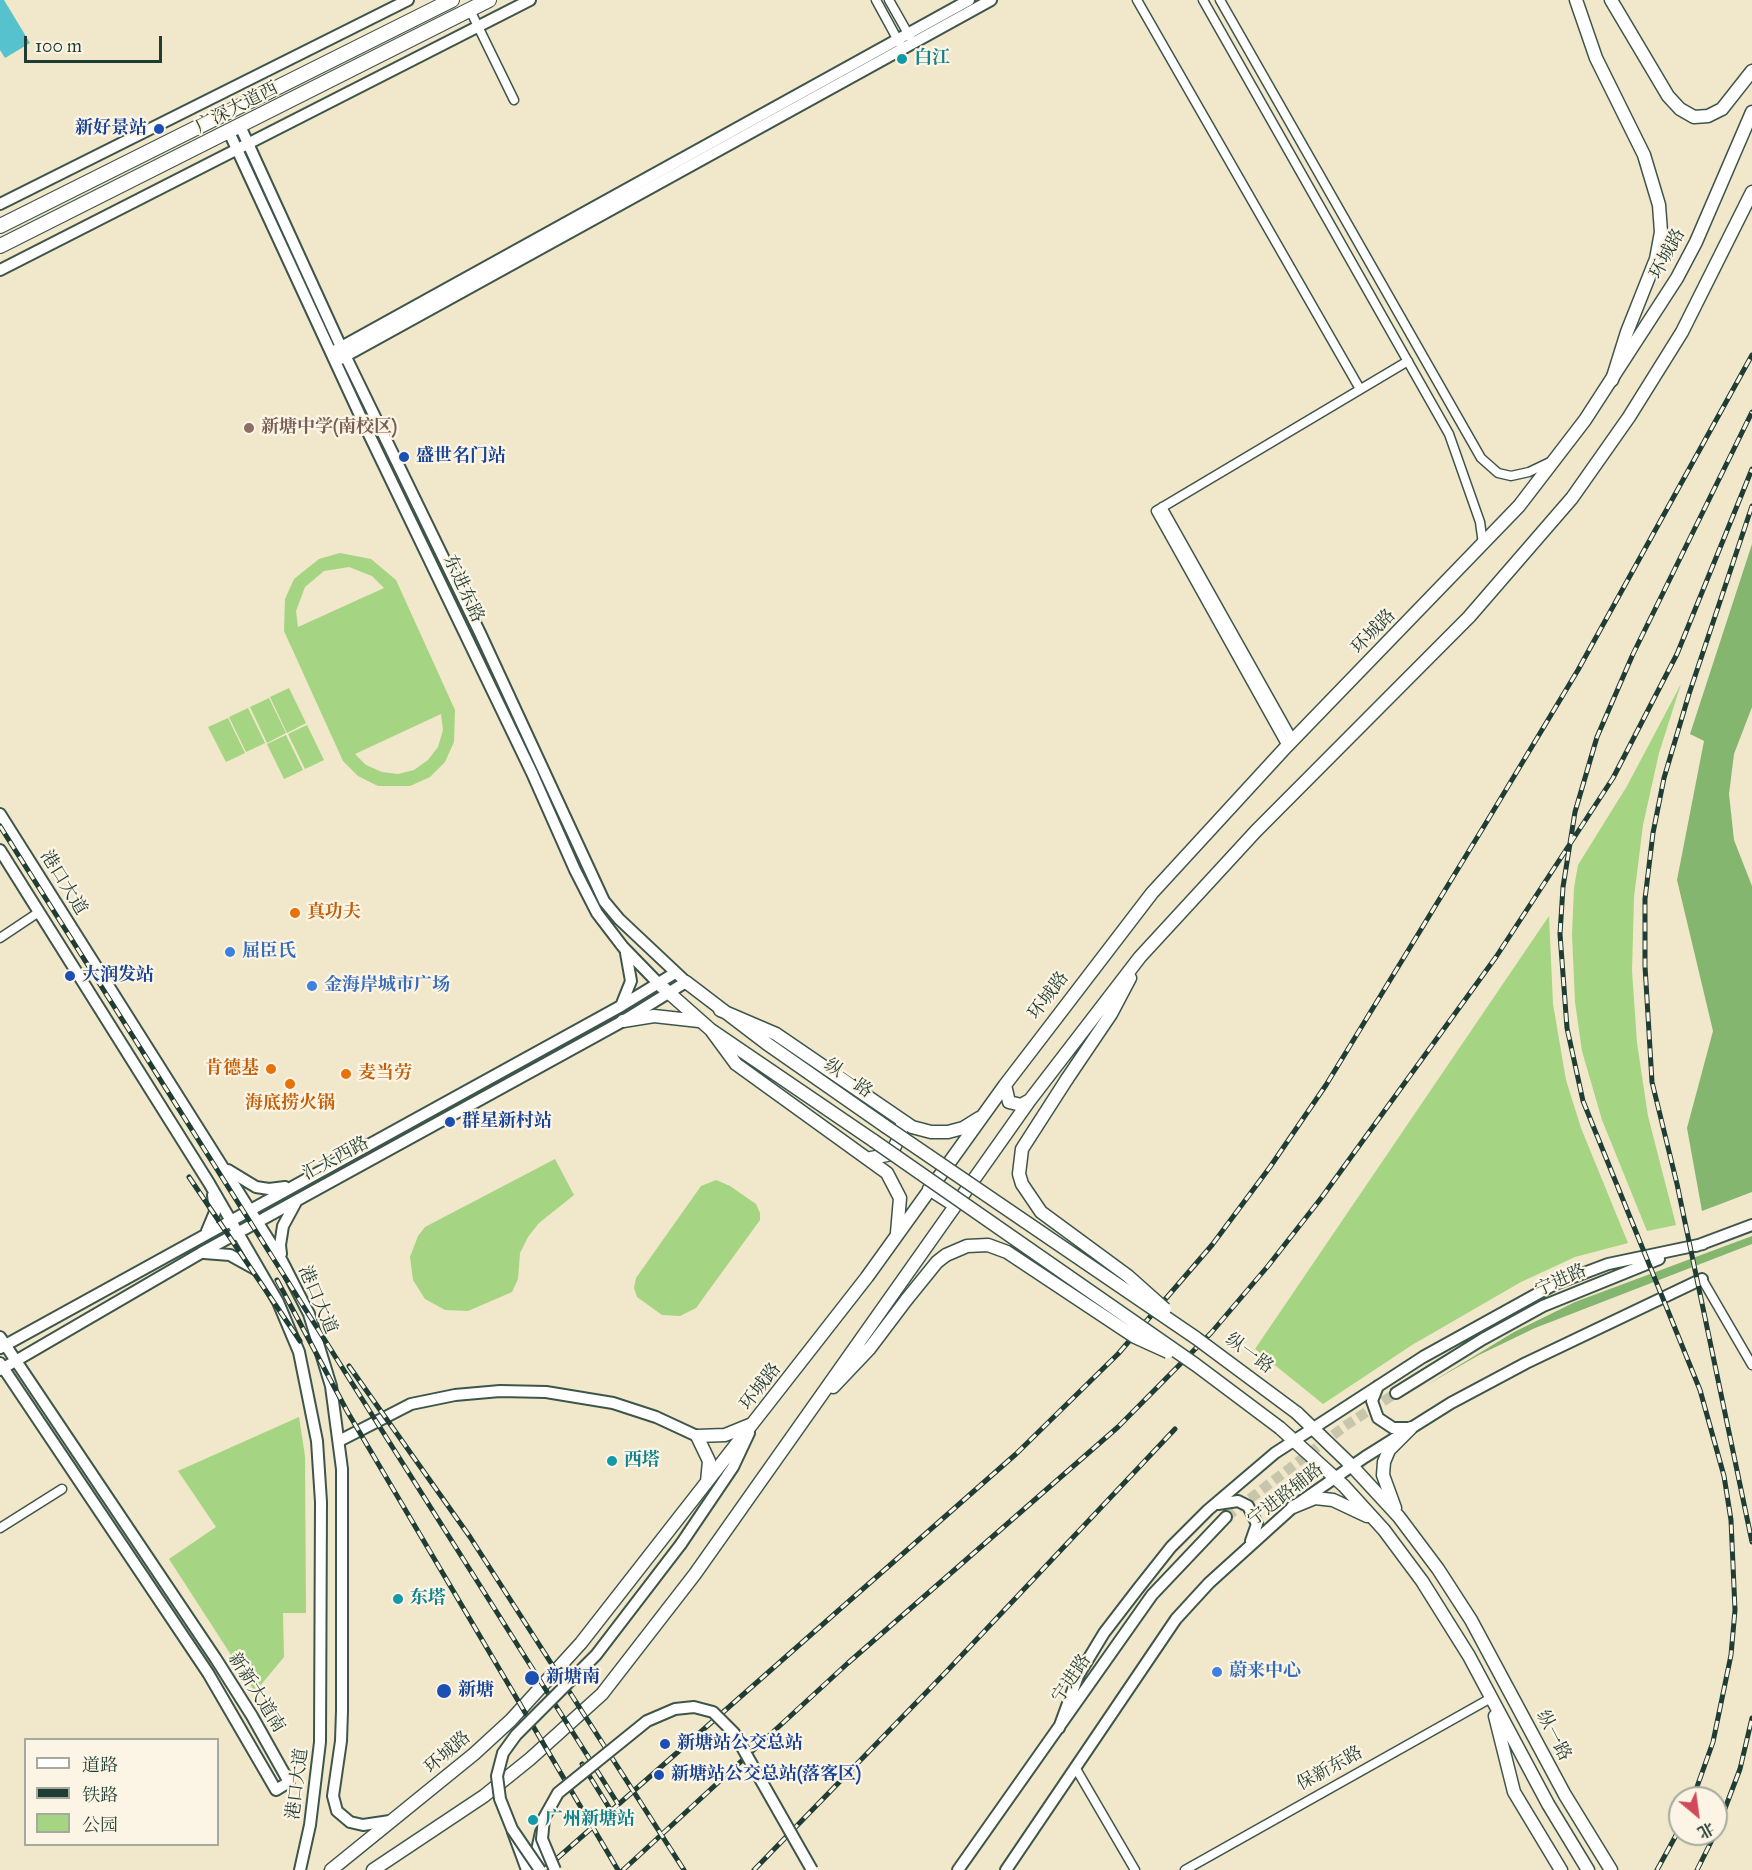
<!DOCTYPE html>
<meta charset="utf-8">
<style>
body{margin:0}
#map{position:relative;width:1752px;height:1870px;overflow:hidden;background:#f1e7ca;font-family:"IM FELL Great Primer","Noto Serif SC",serif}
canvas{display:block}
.legend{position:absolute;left:24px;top:1738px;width:195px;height:108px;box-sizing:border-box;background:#fcf5e5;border:2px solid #a4ab9e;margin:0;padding:8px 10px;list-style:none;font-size:18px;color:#1f3d34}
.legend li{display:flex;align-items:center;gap:12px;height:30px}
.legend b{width:30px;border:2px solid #a4ab9e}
.north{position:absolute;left:1668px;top:1786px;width:60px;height:60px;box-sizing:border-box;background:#fcf5e5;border:2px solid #a4ab9e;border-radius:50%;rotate:151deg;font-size:16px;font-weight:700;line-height:24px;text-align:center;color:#1f3d34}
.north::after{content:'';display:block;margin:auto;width:21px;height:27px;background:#d1495b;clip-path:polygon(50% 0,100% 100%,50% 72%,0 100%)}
.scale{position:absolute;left:24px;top:36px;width:138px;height:27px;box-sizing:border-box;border:3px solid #1f3d34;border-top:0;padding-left:8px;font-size:18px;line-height:21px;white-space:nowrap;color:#1f3d34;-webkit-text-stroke:4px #fcf5e5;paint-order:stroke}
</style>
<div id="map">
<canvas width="1752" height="1870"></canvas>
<ul class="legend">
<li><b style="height:8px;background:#fff"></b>道路</li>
<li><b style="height:8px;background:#1f3d34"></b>铁路</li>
<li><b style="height:16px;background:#a5d482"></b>公园</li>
</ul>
<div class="north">北</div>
<div class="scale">100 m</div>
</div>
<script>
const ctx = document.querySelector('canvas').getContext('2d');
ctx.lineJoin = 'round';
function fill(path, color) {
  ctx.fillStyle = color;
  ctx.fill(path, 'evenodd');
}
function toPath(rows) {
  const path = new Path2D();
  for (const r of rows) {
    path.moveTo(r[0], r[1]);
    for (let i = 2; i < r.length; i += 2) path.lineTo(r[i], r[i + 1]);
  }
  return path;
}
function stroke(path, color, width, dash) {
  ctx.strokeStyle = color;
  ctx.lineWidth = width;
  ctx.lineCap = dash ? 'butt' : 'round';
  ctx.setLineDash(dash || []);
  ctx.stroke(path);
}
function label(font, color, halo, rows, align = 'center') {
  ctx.font = font + ' "IM FELL Great Primer","Noto Serif SC",serif';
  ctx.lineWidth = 4.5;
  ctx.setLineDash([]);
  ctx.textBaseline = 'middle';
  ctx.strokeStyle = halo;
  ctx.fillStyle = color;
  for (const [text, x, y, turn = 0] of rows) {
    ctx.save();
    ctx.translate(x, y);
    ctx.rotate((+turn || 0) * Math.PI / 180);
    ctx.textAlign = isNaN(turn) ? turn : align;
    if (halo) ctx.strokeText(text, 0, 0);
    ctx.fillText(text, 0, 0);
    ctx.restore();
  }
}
fill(toPath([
 [340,553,371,559,396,580,455,710,454,742,445,762,430,777,410,786,378,786,358,776,343,761,284,631,285,599,294,579,319,559],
 [349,567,372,576,384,588,298,627,296,611,305,587,324,571],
 [441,714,443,730,438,747,428,760,414,770,398,774,382,772,366,765,355,754],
 [1681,684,1659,753,1643,825,1634,897,1632,971,1637,1043,1648,1116,1676,1225,1647,1231,1602,1120,1582,1051,1575,1002,1572,934,1574,888,1578,865,1627,786],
 [289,688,306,723,287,733,270,697],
 [269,698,286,733,267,743,250,707],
 [248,708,265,743,246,752,229,717],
 [228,718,245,753,226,762,208,727],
 [307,725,324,760,305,769,288,734],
 [286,735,303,770,284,779,267,744],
 [1549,916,1553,1004,1566,1080,1581,1128,1628,1243,1575,1257,1521,1282,1412,1345,1323,1404,1255,1349],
 [555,1159,574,1195,539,1223,528,1237,520,1253,518,1279,512,1292,468,1311,445,1310,425,1299,413,1280,410,1257,418,1236,425,1227],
 [716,1180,730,1186,756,1204,760,1213,760,1220,696,1308,680,1316,662,1315,637,1297,634,1288,636,1278,701,1186],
 [299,1417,305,1456,306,1613,283,1613,284,1657,255,1692,169,1559,216,1527,178,1471]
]), '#a5d482');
fill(toPath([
 [1752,544,1752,707,1734,754,1729,794,1734,840,1752,886,1752,1192,1702,1211,1687,1128,1713,1031,1677,880,1704,741,1690,734],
 [1752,1236,1752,1244,1535,1328,1479,1355,1425,1386,1514,1332,1575,1302]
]), '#84b670');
fill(toPath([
 [0,0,4,0,30,43,5,58,0,50]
]), '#55c2cd');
stroke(toPath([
 [1226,1517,1345,1426,1396,1393]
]), '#c7c5ac', 10, [10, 5]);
const minor = toPath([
 [876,0,900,44],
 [889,0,910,37],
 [1137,0,1360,389],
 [1203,0,1449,434,1480,522,1483,544],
 [1220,0,1481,458,1498,473,1511,476,1529,472,1550,462],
 [470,10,514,100],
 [1162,507,1293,740],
 [1287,746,1156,511,1408,361],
 [0,938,39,912],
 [1702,1279,1752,1365],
 [0,1528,62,1489],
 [1075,1767,1135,1870],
 [1185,1870,1491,1698]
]);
const tertiary = toPath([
 [229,132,364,424,532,773,575,870,597,913,623,947,659,984],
 [0,204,408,0],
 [0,270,530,0],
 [336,350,969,0],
 [340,359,991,0],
 [0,814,282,1261,309,1314,331,1386,342,1469,342,1711,341,1741,333,1796,337,1811,350,1822,363,1825,390,1821],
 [0,850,209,1183,278,1302,299,1352,317,1441,321,1502,320,1742,310,1825,300,1870],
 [621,1006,631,981,626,953],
 [228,1170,256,1187,269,1189,285,1187],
 [207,1231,215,1212,213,1195],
 [1696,1246,1752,1225],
 [204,1253,230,1255,259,1271],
 [281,1254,280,1245,283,1226,296,1202],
 [0,1337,216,1659,252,1716,289,1782,276,1790,208,1673,0,1363],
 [0,1348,621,1006,675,973],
 [0,1370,201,1253,623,1021,686,982,619,919,604,901,480,633,341,347,240,126],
 [1378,1386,1372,1401,1378,1418,1393,1428,1408,1428],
 [1396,1393,1483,1339,1543,1306,1659,1259],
 [339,1441,411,1404,455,1395,500,1391,546,1392,613,1403,656,1417,697,1436],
 [1218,1504,1238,1501,1248,1506,1257,1524,1251,1541],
 [681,1544,733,1467,749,1433],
 [1059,1728,1078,1676,1104,1633,1137,1590,1171,1547,1208,1510,1275,1453,1423,1357,1555,1284,1608,1264,1703,1244],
 [513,1832,527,1870],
 [541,1869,537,1850,541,1832],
 [958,1870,1152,1595,1226,1517],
 [1006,1870,1176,1619,1209,1583,1293,1507,1365,1457,1451,1403,1526,1363,1702,1279]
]);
const secondary = toPath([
 [686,982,766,1043,885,1126],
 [659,984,711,1030,874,1141],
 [720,1010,776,1034,912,1127,931,1132,948,1132,963,1128,979,1118],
 [623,1021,654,1016,699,1021],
 [711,1030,736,1064,887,1173,900,1198,897,1233],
 [1067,1079,1111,1014,1130,978],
 [1005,1085,1009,1102,1021,1105,1030,1100],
 [871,1158,887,1155,893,1150,901,1134,901,1127],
 [929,1189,954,1205],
 [833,1387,870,1348,907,1299],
 [1297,1413,1352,1466,1399,1517,1438,1569,1471,1620,1565,1795,1611,1870],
 [1280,1428,1344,1486,1384,1530,1422,1581,1469,1656,1548,1804,1588,1870],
 [697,1436,725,1435,752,1424],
 [697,1436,709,1461,707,1482],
 [1293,1507,1315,1498,1333,1500,1367,1516],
 [1395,1508,1383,1475,1384,1462,1389,1450,1411,1428],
 [1495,1716,1514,1792,1561,1870],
 [331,1870,474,1754,511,1720,581,1643,867,1277,1005,1085,1152,893,1287,746,1519,506,1585,420,1677,278,1696,242,1752,112],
 [373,1870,484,1796,530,1759,602,1694,695,1574,1030,1100,1140,957,1256,831,1469,617,1572,498,1629,417,1682,332,1752,192]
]);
const primary = toPath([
 [1576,0,1596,58,1644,155,1659,205,1661,232,1656,259,1627,332,1612,380],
 [1611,0,1668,96,1680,109,1694,117,1708,116,1722,109,1752,71]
]);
const trunk = toPath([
 [0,226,452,0],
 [0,246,489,0]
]);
stroke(minor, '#3e564a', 11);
stroke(tertiary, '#3e564a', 14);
stroke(secondary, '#3e564a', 15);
stroke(primary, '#3e564a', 15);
stroke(trunk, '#3e564a', 16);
stroke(minor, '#fff', 8);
stroke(tertiary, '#fff', 10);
stroke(secondary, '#fff', 12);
stroke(primary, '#fff', 12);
stroke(trunk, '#fff', 14);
const rail = toPath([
 [1752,506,1689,694,1664,778,1653,833,1645,899,1645,966,1652,1082,1677,1184,1752,1542],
 [0,826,618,1804],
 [189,1177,300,1341],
 [277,1280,347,1411,618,1870],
 [349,1366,470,1537,684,1870],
 [582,1764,610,1809],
 [1693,1798,1713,1742,1731,1655,1735,1610,1731,1520,1724,1476,1700,1390,1583,1101,1567,1028,1560,934,1563,887,1575,812,1597,737,1633,654,1752,412],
 [1716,1832,1740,1769,1752,1718],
 [544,1870,1016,1454,1118,1354,1212,1245,1270,1167,1326,1085,1489,818,1578,670,1752,355],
 [623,1870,848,1663,1118,1427,1211,1333,1268,1266,1322,1197,1496,957,1613,778,1677,654,1752,469],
 [754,1870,946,1672,1175,1429],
 [1657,1870,1680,1828],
 [1697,1870,1715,1834]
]);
stroke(rail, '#1f3d34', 5);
stroke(rail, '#fcf5e5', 3, [9]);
const tertiaryBridge = toPath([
 [540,1870,512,1829,500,1799,497,1776,503,1753,516,1735,596,1655,681,1544],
 [555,1870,542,1839,544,1818,558,1793,647,1721,675,1709,694,1707,713,1712,734,1733,812,1870]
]);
const secondaryBridge = toPath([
 [1067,1079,1022,1149,1019,1174,1022,1184,1041,1212,1128,1276,1165,1309],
 [885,1126,1196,1338,1297,1413],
 [874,1141,1196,1365,1280,1428],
 [907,1299,937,1262,946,1255,967,1246,988,1245,1007,1252,1135,1337,1168,1352]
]);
stroke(tertiaryBridge, '#3e564a', 14, []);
stroke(secondaryBridge, '#3e564a', 15, []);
stroke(tertiaryBridge, '#fff', 10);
stroke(secondaryBridge, '#fff', 12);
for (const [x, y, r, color] of [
 [902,59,6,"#0f9aa8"],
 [159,129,6,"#1a4fb4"],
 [249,428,6,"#8d6e63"],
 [404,457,6,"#1a4fb4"],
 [295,913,6,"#e8710a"],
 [230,952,6,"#3f7fe0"],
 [70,976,6,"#1a4fb4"],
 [312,986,6,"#3f7fe0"],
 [271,1069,6,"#e8710a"],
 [346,1074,6,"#e8710a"],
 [290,1084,6,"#e8710a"],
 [450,1122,6,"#1a4fb4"],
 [612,1461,6,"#0f9aa8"],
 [398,1599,6,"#0f9aa8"],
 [1217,1672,6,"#3f7fe0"],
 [532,1678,8,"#1a4fb4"],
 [444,1691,8,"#1a4fb4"],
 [665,1744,6,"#1a4fb4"],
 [659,1775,6,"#1a4fb4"],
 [533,1820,6,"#0f9aa8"]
]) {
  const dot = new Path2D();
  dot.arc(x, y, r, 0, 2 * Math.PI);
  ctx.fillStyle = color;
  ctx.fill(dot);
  stroke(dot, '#fcf5e5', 2);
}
label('bold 18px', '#0d838f', '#fcf5e5', [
 ["白江",914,59],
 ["西塔",624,1461],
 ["东塔",410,1599],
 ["广州新塘站",545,1820]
], 'left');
label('18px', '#1f3d34', '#fcf5e5', [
 ["广深大道西",237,108,-27],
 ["环城路",1668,254,-62],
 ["东进东路",463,589,65],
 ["环城路",1374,632,-46],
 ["港口大道",63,883,58],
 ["环城路",1049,996,-53],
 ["纵一路",848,1079,35],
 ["汇太西路",336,1159,-28],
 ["宁进路",1561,1281,-24],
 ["港口大道",317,1300,67],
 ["纵一路",1249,1354,36],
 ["环城路",761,1387,-52],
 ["宁进路辅路",1286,1495,-38],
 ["宁进路",1072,1679,-56],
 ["新新大道南",256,1693,58],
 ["纵一路",1553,1736,62],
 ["环城路",448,1753,-41],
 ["保新东路",1330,1769,-29],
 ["港口大道",298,1784,-83]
]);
label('bold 18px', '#164399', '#fcf5e5', [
 ["新好景站",147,129,"right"],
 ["盛世名门站",416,457],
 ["大润发站",82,976],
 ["群星新村站",462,1122],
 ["新塘南",546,1678],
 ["新塘",458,1691],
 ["新塘站公交总站",677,1744],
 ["新塘站公交总站(落客区)",671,1775]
], 'left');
label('bold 18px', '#785e54', '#fcf5e5', [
 ["新塘中学(南校区)",261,428]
], 'left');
label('bold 18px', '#c56008', '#fcf5e5', [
 ["真功夫",307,913],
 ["肯德基",259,1069,"right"],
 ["麦当劳",358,1074],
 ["海底捞火锅",290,1104,"center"]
], 'left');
label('bold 18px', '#366cbe', '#fcf5e5', [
 ["屈臣氏",242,952],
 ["金海岸城市广场",324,986],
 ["蔚来中心",1229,1672]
], 'left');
</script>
